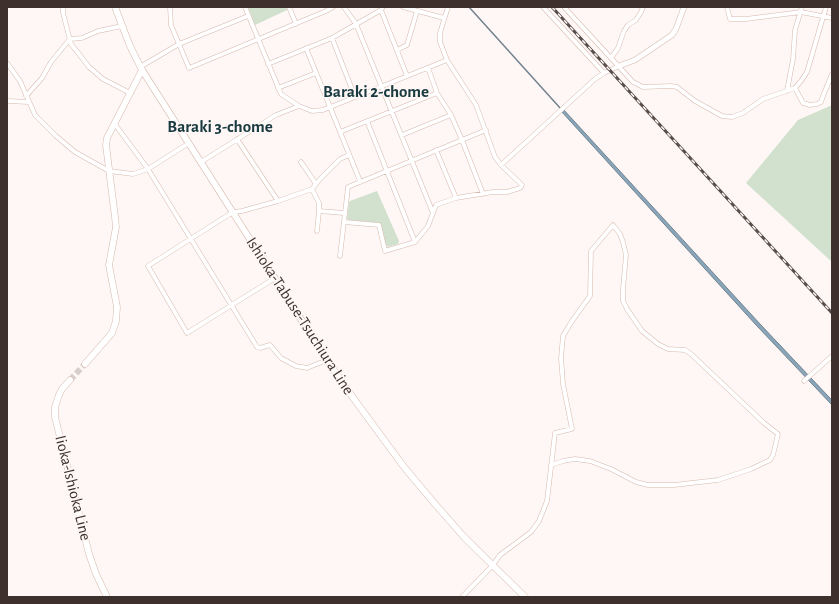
<!DOCTYPE html>
<style>
body{margin:0}
#map{position:relative;width:839px;height:604px;overflow:hidden;background:#fef7f5;font-family:"Alegreya Sans",sans-serif}
canvas{display:block}
.frame{position:absolute;inset:0;border:8px solid #3e312d;pointer-events:none}
</style>
<div id="map">
<canvas width="839" height="604"></canvas>
<div class="frame"></div>
</div>
<script>
const ctx = document.querySelector('canvas').getContext('2d');
ctx.lineJoin = 'round';
function fill(path, color) {
  ctx.fillStyle = color;
  ctx.fill(path, 'evenodd');
}
function toPath(rows) {
  const path = new Path2D();
  for (const r of rows) {
    path.moveTo(r[0], r[1]);
    for (let i = 2; i < r.length; i += 2) path.lineTo(r[i], r[i + 1]);
  }
  return path;
}
function stroke(path, color, width, dash) {
  ctx.strokeStyle = color;
  ctx.lineWidth = width;
  ctx.lineCap = dash ? 'butt' : 'round';
  ctx.setLineDash(dash || []);
  ctx.stroke(path);
}
function label(font, color, halo, rows, align = 'center') {
  ctx.font = font + ' "Alegreya Sans",sans-serif';
  ctx.lineWidth = 3;
  ctx.setLineDash([]);
  ctx.textBaseline = 'middle';
  ctx.strokeStyle = halo;
  ctx.fillStyle = color;
  for (const [text, x, y, turn = 0] of rows) {
    ctx.save();
    ctx.translate(x, y);
    ctx.rotate((+turn || 0) * Math.PI / 180);
    ctx.textAlign = isNaN(turn) ? turn : align;
    if (halo) ctx.strokeText(text, 0, 0);
    ctx.fillText(text, 0, 0);
    ctx.restore();
  }
}
fill(toPath([
 [248,7,286,7,287,10,255,25],
 [832,105,832,262,746,183,798,120],
 [377,191,399,241,398,244,388,247,386,245,380,223,349,220,347,219,349,203,350,201]
]), '#d1e1cd');
const water = toPath([
 [563,109,760,324,828,396,832,400,832,405,757,326,561,111,563,109]
]);
fill(water, '#88a5b9');
stroke(water, '#72828f', 1);
stroke(toPath([
 [469,7,561,109]
]), '#72828f', 1.5);
stroke(toPath([
 [70,380,85,364]
]), '#d8cfcd', 6, [6, 3]);
const minor = toPath([
 [63,7,63,13,71,44,79,54,89,67,103,79,130,93],
 [170,7,171,25,189,68,326,11,333,7],
 [245,7,281,94,299,106,312,111,323,110,447,60],
 [289,7,296,24],
 [344,7,356,24,433,213],
 [403,7,444,18],
 [543,7,604,73],
 [564,7,633,82,643,87,671,86,677,87,695,101,722,116,732,117,743,113,763,99,795,88,801,81,807,72,826,7],
 [727,7,730,19,746,19,801,12,832,18],
 [381,10,407,76],
 [332,38,355,97],
 [306,48,360,181],
 [397,50,407,45,417,11],
 [611,58,618,48,624,31,628,25,636,20,641,12,643,7],
 [7,63,20,81,35,115,56,136,75,152,109,171,133,174,148,169,189,143],
 [268,64,332,38,381,10,383,7],
 [140,67,179,44,248,16],
 [428,68,437,93,451,115,462,140,483,194],
 [278,88,316,73],
 [795,88,803,103,810,105,817,104,821,102,823,96,832,74],
 [787,91,793,59,795,30,802,7],
 [26,96,42,78,51,62,70,39,82,38,98,31,122,26],
 [7,101,29,102],
 [367,121,415,242],
 [114,123,148,169,257,347,260,348,270,345,281,358,296,366,307,368,327,360],
 [340,132,437,93],
 [402,135,451,115],
 [237,139,278,201],
 [436,150,456,198],
 [201,162,276,115,299,106],
 [301,162,316,184],
 [501,165,595,79,604,73,619,66],
 [312,189,319,203,319,211,344,213],
 [344,222,379,225,385,251,415,242,428,226,436,205,456,198,493,192,507,192,520,188,522,185,501,165,495,157,476,105,447,60,440,42,440,33,448,7],
 [317,231,319,211],
 [340,256,348,187,486,130],
 [275,278,187,333,148,266,233,212,242,211,278,201,312,189,321,178,340,159,349,155],
 [804,381,832,356],
 [462,597,492,566,500,555,531,532,539,521,547,501,555,433,572,429,563,384,561,358,563,336,572,321,590,296,591,251,613,225,620,234,623,242,626,255,623,289,623,301,627,309,642,331,658,344,668,349,685,350,691,354,764,423,778,434,773,455,770,460,751,469,718,480,674,485,648,485,636,482,611,469,590,461,575,459,563,461,551,465]
]);
const tertiary = toPath([
 [619,66,635,60,672,35,676,29,684,7]
]);
const secondary = toPath([
 [115,7,130,46,142,70,327,360,354,399,404,467,435,504,464,537,525,597],
 [85,364,112,333,116,321,117,307,109,265,116,227,115,217,106,145,107,138,142,70],
 [70,380,62,389,59,395,55,407,55,417,89,554,96,574,107,597]
]);
stroke(minor, '#d6b8ad', 5);
stroke(tertiary, '#d6b8ad', 6);
stroke(secondary, '#d6b8ad', 7);
stroke(minor, '#fff', 4);
stroke(tertiary, '#fff', 5);
stroke(secondary, '#fff', 6);
const rail = toPath([
 [552,7,832,313]
]);
stroke(rail, '#5a4e4a', 3);
stroke(rail, '#fef7f5', 1.5, [4.5]);
label('16px', '#3e312d', '#fef7f5', [
 ["Ishioka-Tabuse-Tsuchiura Line",300,316,57],
 ["Iioka-Ishioka Line",73,488,76]
]);
label('bold 17px', '#193a40', '#fef7f5', [
 ["Baraki 2-chome",376,92],
 ["Baraki 3-chome",220,127]
]);
</script>
